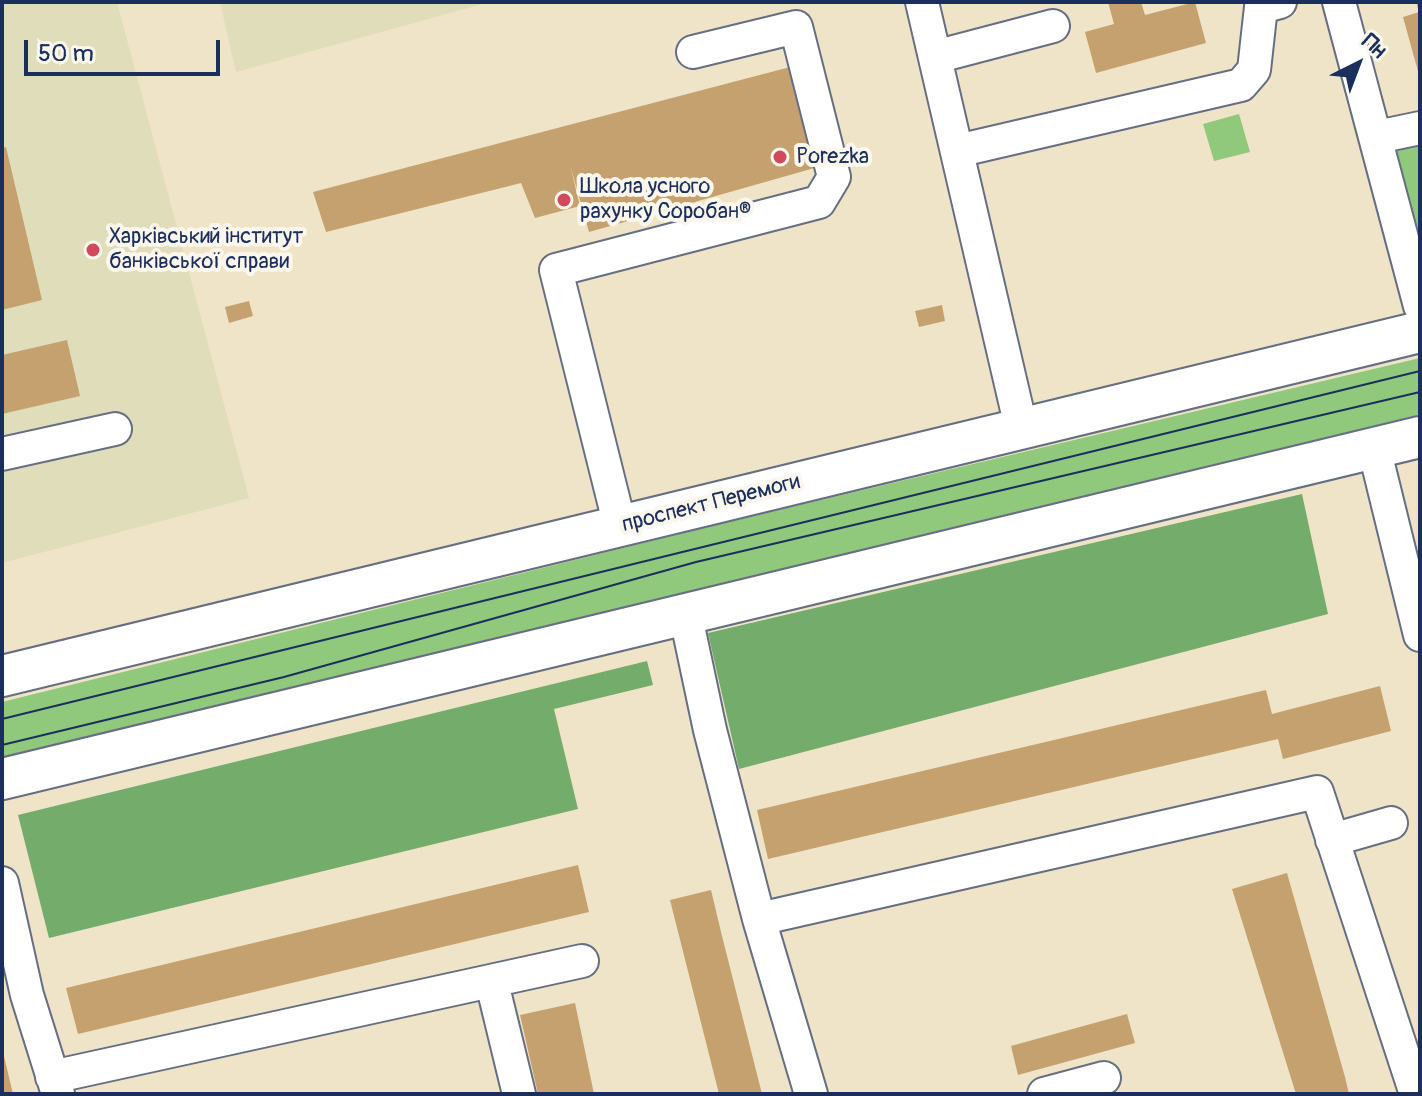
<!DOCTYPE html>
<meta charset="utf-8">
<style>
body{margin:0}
#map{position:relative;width:1422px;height:1096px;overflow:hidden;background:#efe4c7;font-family:Pangolin,sans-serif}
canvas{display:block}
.frame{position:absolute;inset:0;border:4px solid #1b2f5e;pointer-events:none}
.north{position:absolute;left:1318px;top:24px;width:80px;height:80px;-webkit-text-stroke:6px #fbf7ec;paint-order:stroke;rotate:42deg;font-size:22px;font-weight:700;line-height:32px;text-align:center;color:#1b2f5e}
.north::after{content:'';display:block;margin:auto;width:28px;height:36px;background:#1b2f5e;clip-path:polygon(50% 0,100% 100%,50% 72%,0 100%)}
.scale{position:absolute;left:24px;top:40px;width:196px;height:36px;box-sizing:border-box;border:4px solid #1b2f5e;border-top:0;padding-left:10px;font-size:24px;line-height:28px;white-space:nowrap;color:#1b2f5e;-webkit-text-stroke:6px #fbf7ec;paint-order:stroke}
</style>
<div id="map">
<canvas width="1422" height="1096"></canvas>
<div class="frame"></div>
<div class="north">Пн</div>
<div class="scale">50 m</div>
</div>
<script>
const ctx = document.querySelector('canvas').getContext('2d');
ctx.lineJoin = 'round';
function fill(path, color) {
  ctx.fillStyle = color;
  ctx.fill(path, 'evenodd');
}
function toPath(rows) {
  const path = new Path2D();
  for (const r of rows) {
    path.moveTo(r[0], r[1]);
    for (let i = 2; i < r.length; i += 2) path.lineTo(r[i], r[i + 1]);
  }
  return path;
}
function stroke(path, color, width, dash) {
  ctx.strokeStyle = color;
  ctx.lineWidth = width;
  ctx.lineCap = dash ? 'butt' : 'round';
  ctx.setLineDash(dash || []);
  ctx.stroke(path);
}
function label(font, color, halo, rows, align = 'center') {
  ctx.font = font + ' Pangolin,sans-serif';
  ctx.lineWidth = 8;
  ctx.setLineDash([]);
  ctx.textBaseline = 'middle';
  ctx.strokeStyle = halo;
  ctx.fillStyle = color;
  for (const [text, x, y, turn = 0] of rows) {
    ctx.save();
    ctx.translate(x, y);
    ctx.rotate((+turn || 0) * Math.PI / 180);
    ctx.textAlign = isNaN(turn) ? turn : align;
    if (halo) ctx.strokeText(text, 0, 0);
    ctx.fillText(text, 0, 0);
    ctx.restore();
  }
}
fill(toPath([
 [2,2,117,2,249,498,2,563],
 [220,2,490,2,236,72]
]), '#e0ddbb');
fill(toPath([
 [1239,114,1250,152,1214,161,1203,124],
 [1420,139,1420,228,1406,231,1385,146],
 [1420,358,1420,418,893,543,2,763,2,702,724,523]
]), '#90c87c');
fill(toPath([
 [1302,494,1328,614,739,769,708,633],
 [647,661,653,685,554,709,578,809,49,938,18,815]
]), '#74ac6c');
fill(toPath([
 [1108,2,1141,2,1145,15,1195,2,1206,43,1096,73,1085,32,1114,24],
 [1416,2,1420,2,1419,75,1403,17,1419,12],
 [794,66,818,167,589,232,570,165,580,206,535,218,521,183,326,232,313,192],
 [6,147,42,300,2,310,2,148],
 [249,301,253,316,229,323,225,307],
 [942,305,945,321,919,327,915,311],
 [67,340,80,396,2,414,2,355],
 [1380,686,1391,731,1283,759,1278,739,768,859,757,810,1266,690,1272,714],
 [578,865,589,912,78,1034,66,988],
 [1287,873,1345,1077,1349,1094,1296,1094,1232,889],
 [711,890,722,936,762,1094,719,1094,670,900],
 [575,1003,594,1094,538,1094,520,1015],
 [1127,1014,1135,1043,1018,1075,1011,1046],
 [3,1052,13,1094,2,1094]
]), '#c6a170');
const minor = toPath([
 [922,2,1021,427],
 [1339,2,1420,306],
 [935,57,1053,26],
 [1377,137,1420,128],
 [957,151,1241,85,1254,70,1261,7,1280,2],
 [1374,448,1420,635],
 [2,454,115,429],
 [620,526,556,270,819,202,834,177,796,27,693,52],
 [685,612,710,730,759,919,1317,792,1416,1094],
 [1332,840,1391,823],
 [2,883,27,995,58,1094],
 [759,919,811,1094],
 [492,983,519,1094],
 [52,1077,582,961],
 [1044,1094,1104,1078]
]);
const major = toPath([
 [2,676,1420,332],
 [2,779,1420,437]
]);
stroke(minor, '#656e83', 36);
stroke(major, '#656e83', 44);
stroke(minor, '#fff', 32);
stroke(major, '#fff', 40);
stroke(toPath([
 [2,719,1420,371],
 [2,745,284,677,696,562,1420,392]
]), '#1b2f5e', 2);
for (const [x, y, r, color] of [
 [780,157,8,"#d1495b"],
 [564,200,8,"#d1495b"],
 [93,250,8,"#d1495b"]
]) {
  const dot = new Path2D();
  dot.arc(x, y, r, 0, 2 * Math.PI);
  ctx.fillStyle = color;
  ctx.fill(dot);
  stroke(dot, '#fbf7ec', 3);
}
label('22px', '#1b2f5e', '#fbf7ec', [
 ["Porezka",796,157],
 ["Школа усного",580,187],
 ["рахунку Соробан®",580,212],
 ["Харківський інститут",109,237],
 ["банківської справи",109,262]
], 'left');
label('22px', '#1b2f5e', '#fbf7ec', [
 ["проспект Перемоги",711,504,-14]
]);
</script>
